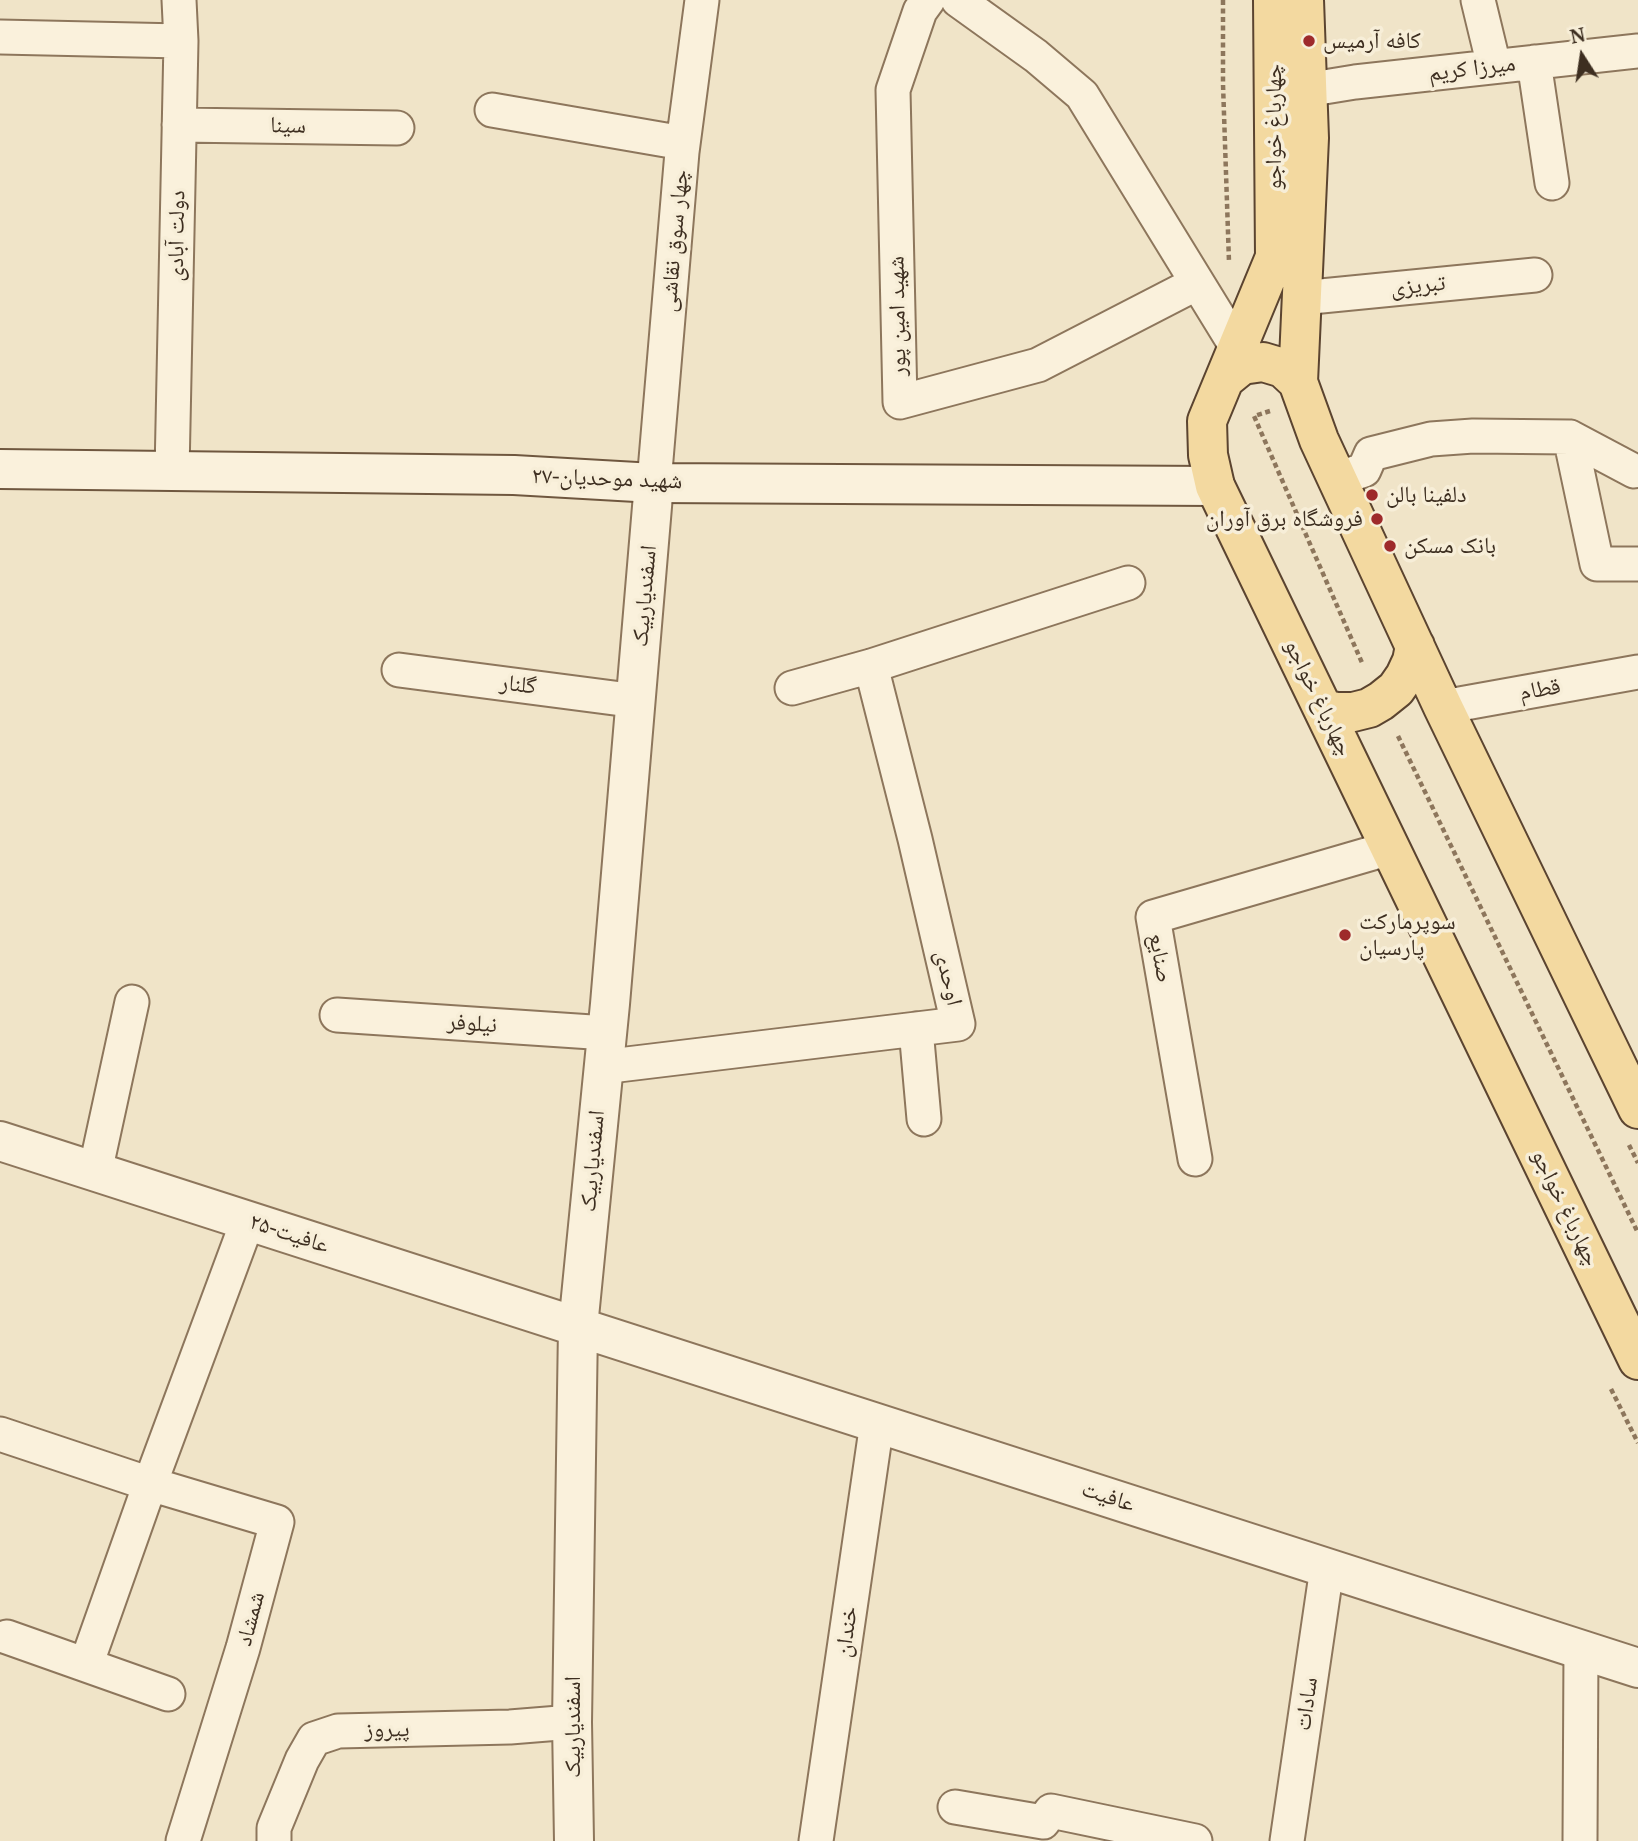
<!DOCTYPE html>
<meta charset="utf-8">
<style>
body{margin:0}
#map{position:relative;width:1638px;height:1841px;overflow:hidden;background:#f0e4c8;font-family:"Noto Serif",serif}
canvas{display:block}
.north{position:absolute;left:1547px;top:21px;width:70px;height:70px;-webkit-text-stroke:5px #f7eed8;paint-order:stroke;rotate:348deg;font-size:19px;font-weight:700;line-height:28px;text-align:center;color:#3d2e20}
.north::after{content:'';display:block;margin:auto;width:24px;height:32px;background:#3d2e20;clip-path:polygon(50% 0,100% 100%,50% 72%,0 100%)}
</style>
<div id="map">
<canvas width="1638" height="1841"></canvas>
<div class="north">N</div>
</div>
<script>
const ctx = document.querySelector('canvas').getContext('2d');
ctx.lineJoin = 'round';
function toPath(rows) {
  const path = new Path2D();
  for (const r of rows) {
    path.moveTo(r[0], r[1]);
    for (let i = 2; i < r.length; i += 2) path.lineTo(r[i], r[i + 1]);
  }
  return path;
}
function stroke(path, color, width, dash) {
  ctx.strokeStyle = color;
  ctx.lineWidth = width;
  ctx.lineCap = dash ? 'butt' : 'round';
  ctx.setLineDash(dash || []);
  ctx.stroke(path);
}
function label(font, color, halo, rows, align = 'center') {
  ctx.font = font + ' "Noto Serif","Noto Naskh Arabic",serif';
  ctx.lineWidth = 7;
  ctx.setLineDash([]);
  ctx.textBaseline = 'middle';
  ctx.strokeStyle = halo;
  ctx.fillStyle = color;
  for (const [text, x, y, turn = 0] of rows) {
    ctx.save();
    ctx.translate(x, y);
    ctx.rotate((+turn || 0) * Math.PI / 180);
    ctx.textAlign = isNaN(turn) ? turn : align;
    if (halo) ctx.strokeText(text, 0, 0);
    ctx.fillText(text, 0, 0);
    ctx.restore();
  }
}
const minor = toPath([
 [928,0,920,11,893,90,900,402,1038,365,1197,283],
 [958,0,1036,56,1082,95,1238,349],
 [1478,0,1494,66],
 [0,37,181,41],
 [1534,62,1552,183],
 [1306,90,1355,82,1638,51],
 [492,110,683,143],
 [179,125,397,128],
 [1301,298,1535,275],
 [1634,471,1570,437,1597,564,1638,564],
 [172,472,181,41,179,0],
 [1337,479,1364,470,1371,454,1431,439,1473,436,1570,437],
 [654,483,682,152,702,0],
 [399,670,637,701],
 [792,688,871,666,1128,583],
 [1443,707,1638,672],
 [337,1015,607,1033],
 [916,1029,924,1119],
 [602,1067,958,1024,915,839,871,666],
 [1195,1159,1153,917,1390,848],
 [95,1172,132,1002],
 [0,1434,150,1484,277,1522,243,1648,183,1841],
 [7,1637,168,1694],
 [86,1665,150,1484,248,1220],
 [955,1807,1043,1822,1051,1811,1195,1841],
 [274,1841,274,1828,302,1760,314,1739,338,1731,510,1727,572,1722],
 [816,1841,877,1423],
 [1287,1841,1327,1568],
 [1580,1841,1581,1649]
]);
const tertiary = toPath([
 [0,1141,1638,1668],
 [574,1841,572,1722,578,1327,610,1004,654,483]
]);
const secondary = toPath([
 [0,469,514,475,654,483,1215,486]
]);
const primary = toPath([
 [1273,0,1275,257,1207,421,1208,455,1215,486,1638,1360],
 [1304,0,1309,138,1298,382,1319,440,1443,707,1638,1109],
 [1226,378,1242,365,1263,362,1283,368,1298,382],
 [1323,709,1337,712,1353,712,1369,708,1381,701,1396,689,1405,676,1412,661,1415,646]
]);
stroke(minor, '#8d765c', 37);
stroke(tertiary, '#8d765c', 42);
stroke(secondary, '#6f573f', 42);
stroke(primary, '#5b4430', 42);
stroke(toPath([
 [1223,0,1223,84,1229,262],
 [1270,411,1254,416,1363,665],
 [1398,736,1638,1233],
 [1629,1145,1638,1163],
 [1611,1389,1638,1443]
]), '#8d765c', 4.5, [5, 3.5]);
stroke(minor, '#faf1dc', 33);
stroke(tertiary, '#faf1dc', 38);
stroke(secondary, '#faf1dc', 38);
stroke(primary, '#f3d9a0', 38);
for (const [x, y, r, color] of [
 [1309,41,7,"#9e2a2b"],
 [1372,495,7,"#9e2a2b"],
 [1377,519,7,"#9e2a2b"],
 [1390,546,7,"#9e2a2b"],
 [1345,935,7,"#9e2a2b"]
]) {
  const dot = new Path2D();
  dot.arc(x, y, r, 0, 2 * Math.PI);
  ctx.fillStyle = color;
  ctx.fill(dot);
  stroke(dot, '#f7eed8', 2.5);
}
label('23px', '#3d2e20', '#f7eed8', [
 ["کافه آرمیس",1323,41],
 ["دلفینا بالن",1386,495],
 ["فروشگاه برق آوران",1363,519,"right"],
 ["بانک مسکن",1404,546],
 ["سوپرمارکت",1359,922],
 ["پارسیان",1359,948]
], 'left');
label('23px', '#3d2e20', '#f7eed8', [
 ["میرزا کریم",1472,69,-7],
 ["سینا",288,126,1],
 ["چهارباغ خواجو",1274,127,-90],
 ["دولت آبادی",177,236,-89],
 ["چهار سوق نقاشی",675,241,-85],
 ["تبریزی",1418,286,-6],
 ["شهید امین پور",898,316,-91],
 ["۲۷-شهید موحدیان",607,479,2],
 ["اسفندیاربیک",645,596,-85],
 ["گلنار",518,685,7],
 ["قطام",1540,690,-10],
 ["چهارباغ خواجو",1318,698,64],
 ["صنایع",1160,958,80],
 ["اوحدی",948,978,77],
 ["نیلوفر",472,1024,4],
 ["اسفندیاربیک",593,1161,-85],
 ["چهارباغ خواجو",1565,1208,64],
 ["۲۵-عافیت",289,1234,18],
 ["عافیت",1108,1497,18],
 ["شمشاد",251,1619,-75],
 ["خندان",847,1632,-82],
 ["سادات",1307,1704,-82],
 ["اسفندیاربیک",573,1727,-90],
 ["پیروز",387,1730,-1]
]);
</script>
